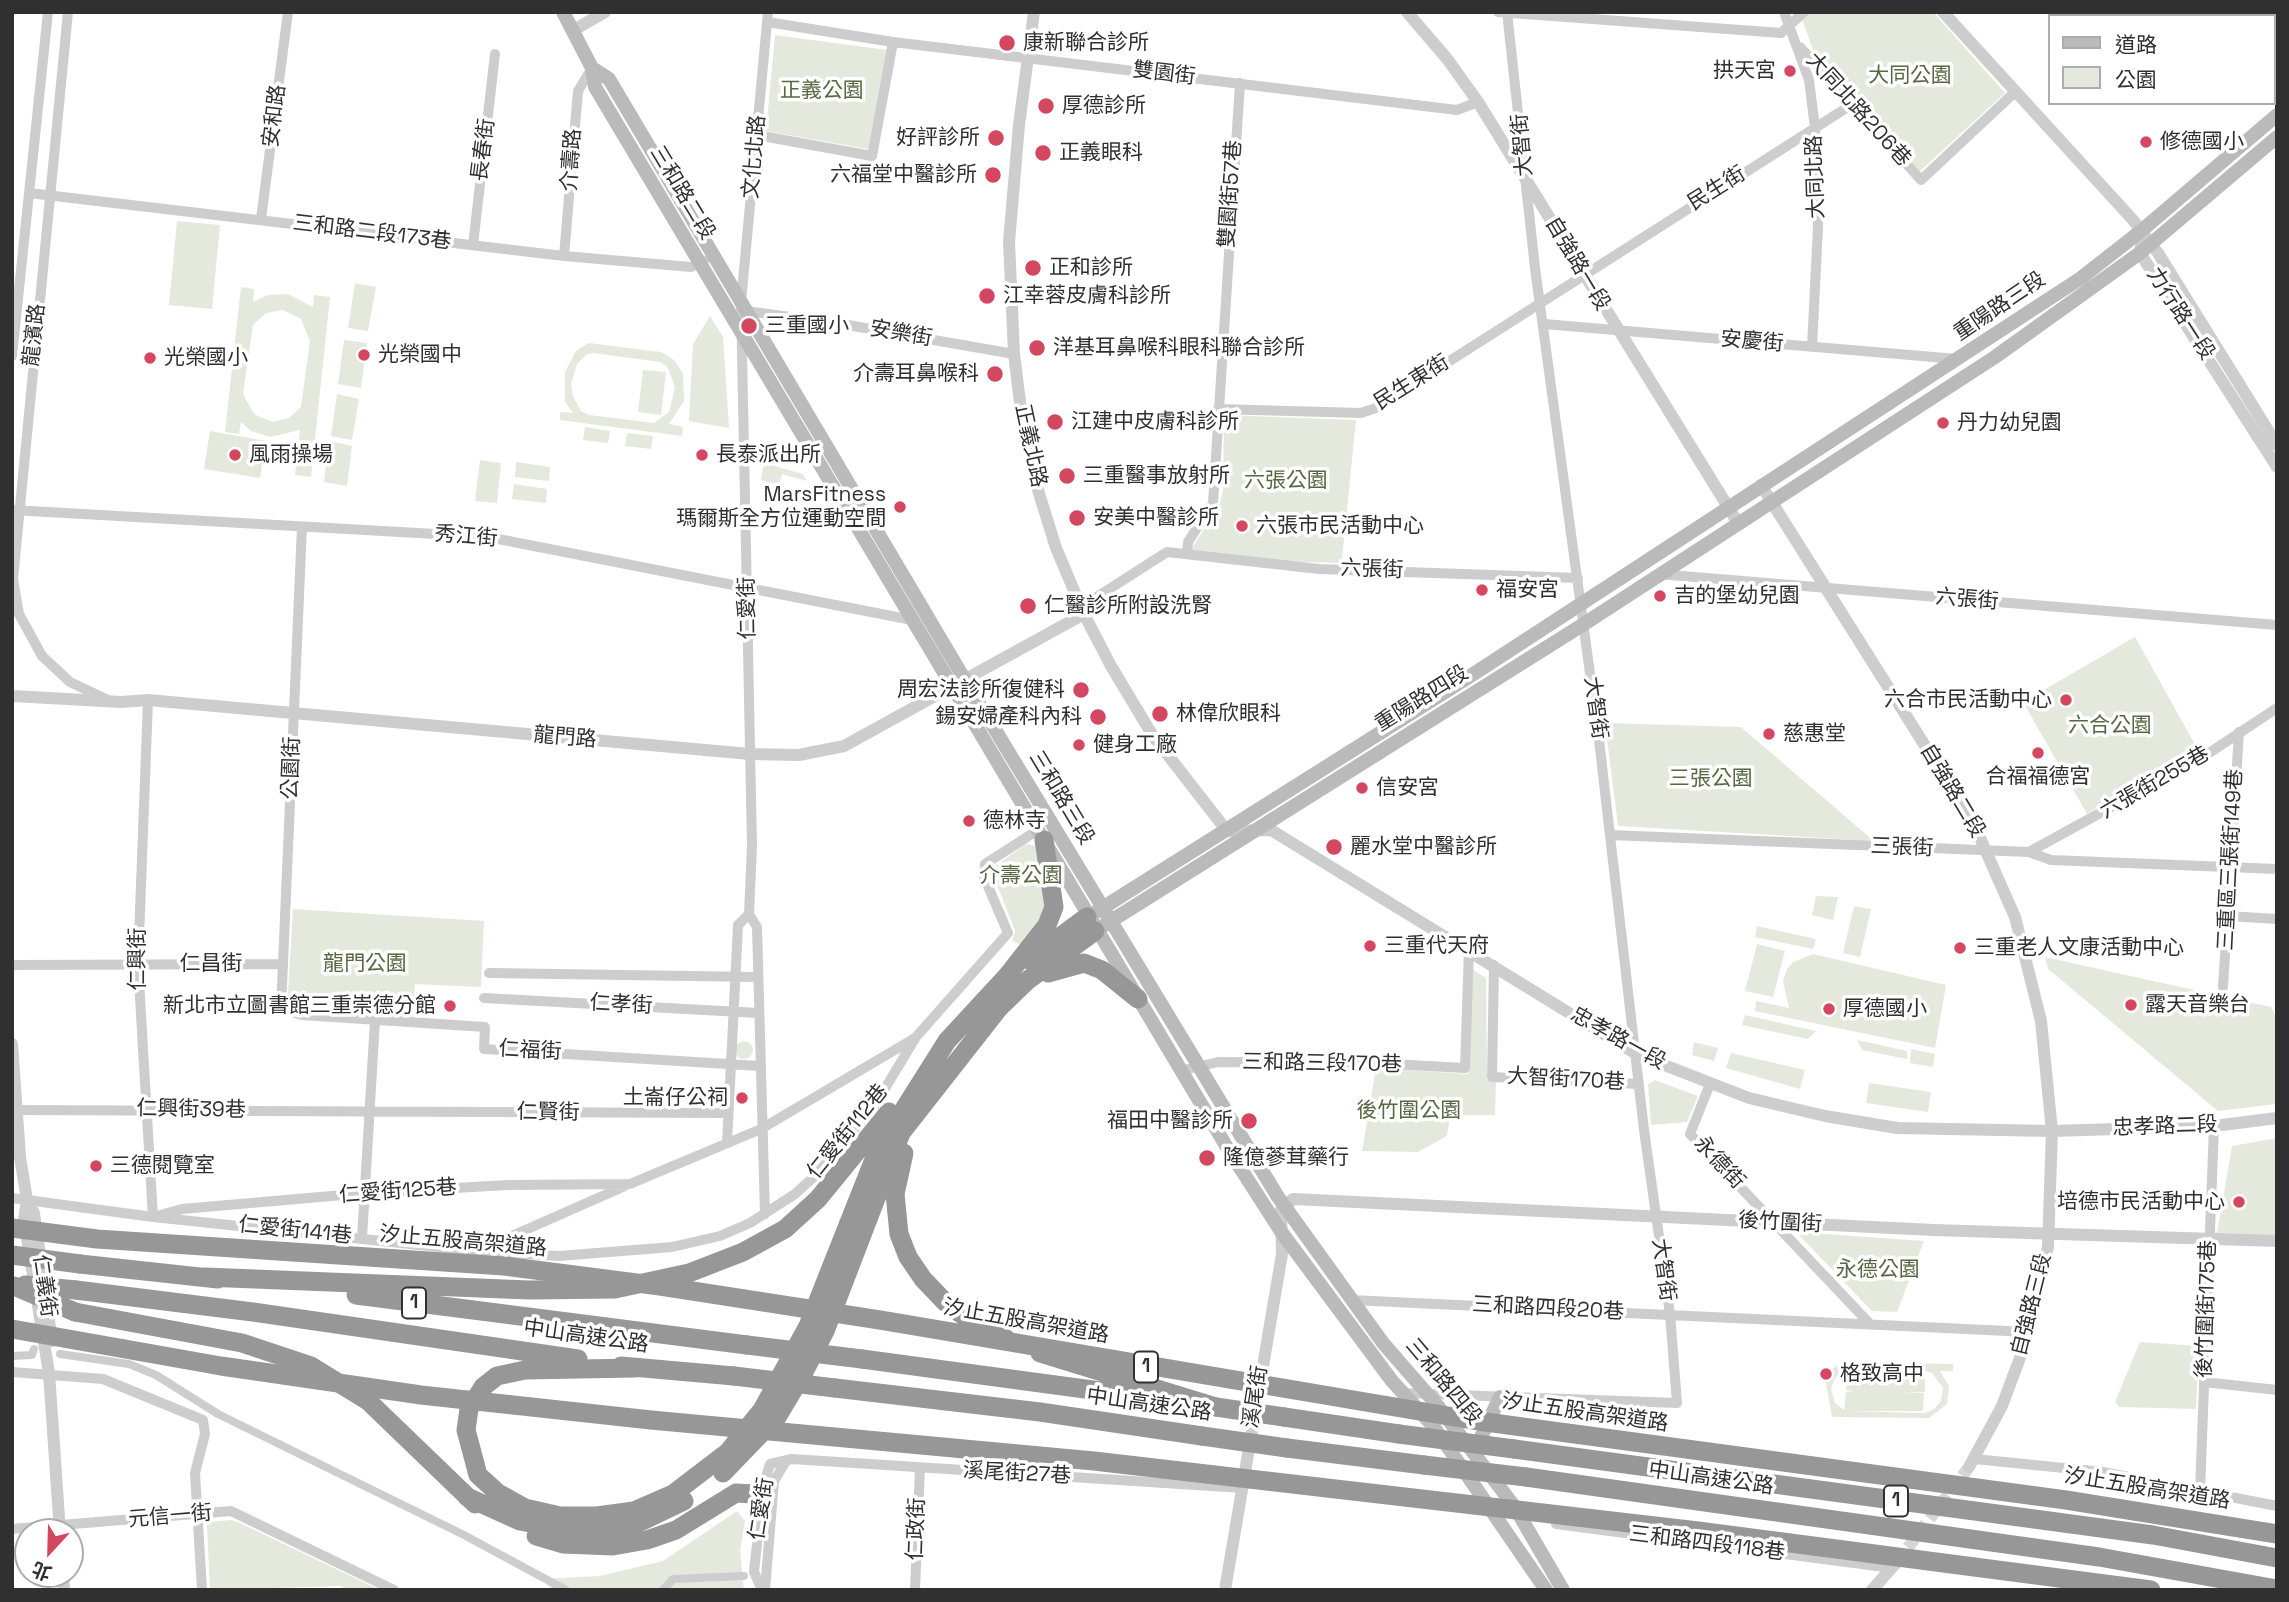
<!DOCTYPE html>
<meta charset="utf-8">
<style>
body{margin:0}
#map{position:relative;width:2289px;height:1602px;overflow:hidden;background:#fff;font-family:"Space Grotesk","Noto Sans TC",sans-serif}
canvas{display:block}
.frame{position:absolute;inset:0;border:14px solid #303030;pointer-events:none}
.legend{position:absolute;left:2048px;top:14px;width:228px;height:91px;box-sizing:border-box;background:#fff;border:2px solid #acacac;margin:0;padding:9px 12px;list-style:none;font-size:21px;color:#303030}
.legend li{display:flex;align-items:center;gap:14px;height:35px}
.legend b{width:35px;border:2px solid #acacac}
.north{position:absolute;left:14px;top:1518px;width:70px;height:70px;box-sizing:border-box;background:#fff;border:2px solid #acacac;border-radius:50%;rotate:202deg;font-size:19px;font-weight:700;line-height:28px;text-align:center;color:#303030}
.north::after{content:'';display:block;margin:auto;width:24px;height:32px;background:#d34761;clip-path:polygon(50% 0,100% 100%,50% 72%,0 100%)}
</style>
<div id="map">
<canvas width="2289" height="1602"></canvas>
<div class="frame"></div>
<ul class="legend">
<li><b style="height:9px;background:#bababa"></b>道路</li>
<li><b style="height:19px;background:#e5e9dd"></b>公園</li>
</ul>
<div class="north">北</div>
</div>
<script>
const ctx = document.querySelector('canvas').getContext('2d');
ctx.lineJoin = 'round';
function fill(path, color) {
  ctx.fillStyle = color;
  ctx.fill(path, 'evenodd');
}
function toPath(rows) {
  const path = new Path2D();
  for (const r of rows) {
    if (r.length === 3) {
      path.moveTo(r[0] + r[2], r[1]);
      path.arc(r[0], r[1], r[2], 0, 2 * Math.PI);
      continue;
    }
    path.moveTo(r[0], r[1]);
    for (let i = 2; i < r.length; i += 2) path.lineTo(r[i], r[i + 1]);
  }
  return path;
}
function stroke(path, color, width, dash) {
  ctx.strokeStyle = color;
  ctx.lineWidth = width;
  ctx.lineCap = dash ? 'butt' : 'round';
  ctx.setLineDash(dash || []);
  ctx.stroke(path);
}
function label(font, color, halo, rows, align = 'center') {
  ctx.font = font + ' "Space Grotesk","Noto Sans TC",sans-serif';
  ctx.lineWidth = 7;
  ctx.setLineDash([]);
  ctx.textBaseline = 'middle';
  ctx.strokeStyle = halo;
  ctx.fillStyle = color;
  for (const [text, x, y, turn = 0] of rows) {
    ctx.save();
    ctx.translate(x, y);
    ctx.rotate((+turn || 0) * Math.PI / 180);
    ctx.textAlign = isNaN(turn) ? turn : align;
    if (halo) ctx.strokeText(text, 0, 0);
    ctx.fillText(text, 0, 0);
    ctx.restore();
  }
}
fill(toPath([
 [1808,12,1933,12,2005,93,1919,172,1816,59,1802,18],
 [775,35,887,50,868,149,766,131],
 [177,221,220,225,212,309,169,305],
 [355,283,376,287,368,331,348,328],
 [241,287,254,289,253,302,268,295,288,294,313,307,314,295,330,297,311,477,295,475,300,430,270,437,251,431,241,422,239,434,225,432],
 [283,310,301,319,310,341,301,407,289,418,272,422,254,414,243,394,253,325,266,313],
 [710,316,723,337,729,428,689,421,693,344],
 [344,340,367,343,361,388,338,384],
 [589,343,661,352,674,360,683,373,684,401,669,424,683,427,682,436,560,420,560,412,573,413,565,402,565,372,576,351],
 [593,353,660,362,667,366,675,387,669,412,654,423,589,415,581,411,573,396,571,384,577,364,587,354],
 [643,370,666,372,661,415,638,412],
 [337,394,359,399,352,440,331,436],
 [1224,415,1356,420,1342,559,1338,563,1273,561,1190,551,1219,506,1223,491],
 [585,427,610,431,608,443,583,440],
 [210,431,266,441,260,478,204,469],
 [627,433,653,436,651,449,625,446],
 [329,441,352,446,347,486,324,482],
 [480,460,501,463,497,503,475,501],
 [516,462,550,467,549,481,515,477],
 [764,463,803,474,807,481,782,474,779,485,761,480],
 [514,484,547,489,546,503,512,499],
 [2135,637,2197,748,2087,814,2023,702],
 [1605,723,1741,727,1874,841,1618,826],
 [1026,844,1035,846,1047,912,1022,945,1012,941,1015,931,991,869],
 [1816,896,1838,897,1833,920,1812,915],
 [1854,906,1871,909,1860,957,1843,953],
 [293,909,484,921,481,987,415,984,413,1017,287,1009],
 [1757,926,1816,939,1813,949,1755,937],
 [1757,944,1785,951,1773,997,1745,991],
 [1813,954,1946,985,1935,1048,1755,1011,1756,1001,1789,1008,1783,981,1787,969,1793,962],
 [2045,957,2271,1007,2277,1018,2277,1104,2218,1111,2048,969],
 [1469,967,1486,978,1487,1080,1496,1081,1495,1115,1450,1115,1447,1136,1418,1152,1362,1151,1376,1068,1468,1074],
 [1745,1015,1816,1031,1808,1039,1742,1025],
 [1857,1040,1907,1051,1907,1059,1862,1050],
 [744,1050,9],
 [1694,1042,1718,1048,1714,1061,1692,1055],
 [1911,1049,1935,1054,1933,1067,1910,1063],
 [1731,1053,1805,1070,1800,1089,1726,1068],
 [1655,1080,1698,1096,1687,1122,1651,1125,1648,1084],
 [1869,1083,1931,1092,1928,1112,1866,1103],
 [2277,1138,2277,1236,2217,1233,2232,1146],
 [1796,1232,1924,1241,1897,1312,1872,1311],
 [2140,1342,2199,1346,2196,1409,2119,1407,2115,1402],
 [1842,1362,1953,1364,1953,1371,1940,1371,1949,1386,1947,1404,1929,1418,1832,1417,1826,1383,1830,1371],
 [1847,1370,1846,1390,1854,1391,1846,1392,1844,1410,1835,1403,1831,1389,1835,1378],
 [1861,1370,1925,1371,1932,1373,1943,1388,1941,1401,1933,1410,1924,1413,1846,1411,1923,1411,1924,1393,1904,1392,1925,1392,1925,1372],
 [737,1511,745,1521,740,1551,744,1590,554,1590,540,1579,600,1576,663,1561],
 [231,1520,240,1523,380,1590,348,1590,341,1586,210,1590,207,1526,211,1522]
]), '#e5e9dd');
stroke(toPath([
 [1897,1562,1969,1467]
]), '#d6d6d6', 12, [12, 6]);
stroke(toPath([
 [60,1354,129,1364,156,1375,218,1414,464,1535,566,1590],
 [12,1356,32,1355,34,1349],
 [663,1590,673,1579,744,1576]
]), '#cdcdcd', 8);
stroke(toPath([
 [68,12,13,579,19,614,42,656,70,682,108,700],
 [1498,12,1781,33,1804,12],
 [1784,12,1809,80,1815,128,1818,227,1812,347],
 [767,22,893,42,1457,110,1478,102],
 [1800,47,1921,180,2015,92],
 [757,135,872,156,893,42],
 [29,193,564,256,691,267,704,261],
 [261,219,288,12],
 [473,245,495,54],
 [564,256,578,91,592,68],
 [746,311,842,324,1014,354],
 [1544,324,1957,359],
 [12,356,48,12],
 [1218,409,1361,413,1376,408,1851,105],
 [12,510,488,537,912,620],
 [302,527,281,1009,302,1015,485,1027,484,1049,760,1066],
 [1187,554,1188,542,1213,503,1240,83],
 [1658,574,2277,625],
 [1084,614,1089,602,1167,552,1319,569,1578,578],
 [148,700,138,964,153,1217,477,1251,559,1256,672,1247,720,1236,750,1223,795,1194,817,1174,875,1105,916,1037,1008,933,984,877,985,864,1038,830],
 [1610,835,2029,852,2051,860,2277,869],
 [2029,852,2206,755,2277,708],
 [2228,916,2277,919],
 [12,965,283,964],
 [1494,965,1492,1077,1639,1084],
 [489,973,758,977],
 [2223,987,2239,732],
 [484,998,759,1013],
 [1180,1071,1218,1062,1372,1063,1465,1068,1469,949],
 [1710,1084,1690,1134,1870,1324],
 [12,1110,727,1113],
 [727,1143,738,925,749,914],
 [12,1198,153,1217,182,1209,366,1193,508,1185,630,1184,761,1129,915,1038],
 [765,1214,757,927,749,914,752,846,741,302,768,12],
 [362,1238,375,1020],
 [480,1250,625,1186],
 [1351,1300,2029,1332],
 [12,1372,103,1379,203,1420,205,1434,195,1473,202,1590],
 [2204,1382,2277,1390],
 [1402,1393,1677,1403,1670,1314,1644,1130,1599,740,1535,268,1507,12],
 [1975,1459,2103,1472,2277,1506],
 [2200,1491,2214,1126],
 [1556,1524,1892,1568],
 [12,1529,231,1511,394,1590],
 [762,1590,754,1572,763,1487,770,1464,792,1459,1242,1488],
 [765,1590,774,1481,786,1461],
 [915,1590,920,1468]
]), '#cdcdcd', 10);
stroke(toPath([
 [1034,12,1019,125,1009,242,1014,354,1021,410,1038,490,1056,548,1084,614,1111,666,1153,736,1227,831,1271,830,1636,1054,1749,1098,1825,1116,1897,1128,2052,1131,2214,1126,2277,1118],
 [1407,12,1448,60,1478,102,1738,523],
 [1943,12,2133,220,2158,253,2277,445],
 [572,31,605,12],
 [2141,246,2140,253,2277,467],
 [1761,485,1973,822,2015,917,2041,1021,2052,1131,2048,1247,2024,1347,2002,1406,1969,1467],
 [12,696,121,702,148,700,750,754,799,755,844,746,1084,614],
 [12,1044,20,1157,27,1200,34,1213,52,1341],
 [27,1200,24,1220,49,1373,60,1532],
 [63,1574,64,1590],
 [1225,1590,1282,1254,1281,1210,1293,1199,1934,1230,2277,1241],
 [1872,1590,1896,1563]
]), '#cdcdcd', 12);
stroke(toPath([
 [563,12,592,68,595,87,1228,1149,1282,1233,1392,1381,1434,1427,1546,1590],
 [592,68,609,79,965,680,1278,1197,1383,1343,1437,1405,1514,1506,1563,1590],
 [1096,912,1475,673,2081,278,2141,231,2277,115],
 [1103,926,1584,624,1995,357,2140,253,2277,137],
 [1474,1452,1500,1397]
]), '#bababa', 14);
stroke(toPath([
 [1029,960,1087,917],
 [1048,973,1084,963,1102,970,1138,999],
 [904,1153,895,1194,899,1234,908,1257,923,1279,945,1302,971,1321,1005,1338],
 [80,1264,218,1279],
 [205,1277,529,1290,615,1289,689,1273,743,1252,785,1229,818,1199,889,1112],
 [76,1290,253,1312,578,1359],
 [356,1295,747,1345],
 [75,1312,242,1343,311,1366,368,1401,475,1504],
 [1040,1353,1216,1407],
 [862,1359,1152,1398],
 [621,1366,734,1376],
 [635,1368,525,1370,497,1376,483,1387,469,1409,466,1430,478,1475,498,1493,525,1508,560,1516,597,1516,634,1511,673,1494,728,1452,762,1410,808,1326,877,1152,947,1041,1007,976,1047,925,1054,907,1044,840],
 [835,1388,1040,1412,1202,1436],
 [1284,1417,1399,1434],
 [1287,1448,1424,1465],
 [1514,1449,2153,1535,2277,1558],
 [723,1473,777,1417,804,1372,825,1331,901,1133,999,1008,1028,980,1095,931],
 [1526,1477,2099,1557,2277,1589],
 [467,1497,520,1521,576,1532,606,1531,636,1524,684,1501],
 [536,1536,563,1544,613,1546,647,1540,676,1530,736,1493,753,1494,761,1502]
]), '#979797', 19);
stroke(toPath([
 [12,1228,97,1239,504,1266,660,1286,880,1320,1478,1421,2066,1500,2277,1534],
 [12,1255,80,1264],
 [25,1285,76,1290],
 [14,1286,75,1312],
 [12,1329,221,1366,421,1395,651,1420,1094,1461,1698,1531,2151,1590],
 [747,1345,862,1359],
 [734,1376,835,1388],
 [1216,1407,1284,1417],
 [1399,1434,1514,1449],
 [1202,1436,1287,1448],
 [1424,1465,1526,1477]
]), '#979797', 19);
for (const [x, y, r, color] of [
 [1007,43,9,"#d34761"],
 [1790,71,7,"#d34761"],
 [1046,106,9,"#d34761"],
 [996,138,9,"#d34761"],
 [2146,142,7,"#d34761"],
 [1043,153,9,"#d34761"],
 [993,175,9,"#d34761"],
 [1033,268,9,"#d34761"],
 [987,296,9,"#d34761"],
 [749,326,9,"#d34761"],
 [1037,348,9,"#d34761"],
 [364,355,7,"#d34761"],
 [150,358,7,"#d34761"],
 [995,374,9,"#d34761"],
 [1055,422,9,"#d34761"],
 [1943,423,7,"#d34761"],
 [235,455,7,"#d34761"],
 [702,455,7,"#d34761"],
 [1067,476,9,"#d34761"],
 [900,507,7,"#d34761"],
 [1077,518,9,"#d34761"],
 [1242,526,7,"#d34761"],
 [1482,590,7,"#d34761"],
 [1660,596,7,"#d34761"],
 [1028,606,9,"#d34761"],
 [1081,690,9,"#d34761"],
 [2066,700,7,"#d34761"],
 [1160,714,9,"#d34761"],
 [1098,717,9,"#d34761"],
 [1769,734,7,"#d34761"],
 [1079,745,7,"#d34761"],
 [2038,753,7,"#d34761"],
 [1362,788,7,"#d34761"],
 [969,821,7,"#d34761"],
 [1334,847,9,"#d34761"],
 [1370,946,7,"#d34761"],
 [1960,948,7,"#d34761"],
 [2131,1005,7,"#d34761"],
 [450,1006,7,"#d34761"],
 [1829,1009,7,"#d34761"],
 [742,1098,7,"#d34761"],
 [1249,1121,9,"#d34761"],
 [1207,1158,9,"#d34761"],
 [96,1166,7,"#d34761"],
 [2239,1202,7,"#d34761"],
 [1826,1374,7,"#d34761"]
]) {
  const dot = new Path2D();
  dot.arc(x, y, r, 0, 2 * Math.PI);
  ctx.fillStyle = color;
  ctx.fill(dot);
  stroke(dot, '#fff', 2.5);
}
for (const [x, y, w] of [
 [414,1303,24],
 [1146,1367,24],
 [1896,1501,24]
]) {
  const box = new Path2D();
  box.roundRect(x - w / 2, y - 15.5, w, 31, 5);
  ctx.fillStyle = '#fff';
  ctx.fill(box);
  stroke(box, '#303030', 2);
}
label('bold 19px', '#303030', null, [
 ["1",414,1303],
 ["1",1146,1367],
 ["1",1896,1501]
]);
label('21px', '#303030', '#fff', [
 ["康新聯合診所",1023,43],
 ["拱天宮",1776,71,"right"],
 ["厚德診所",1062,106],
 ["好評診所",980,138,"right"],
 ["修德國小",2160,142],
 ["正義眼科",1059,153],
 ["六福堂中醫診所",977,175,"right"],
 ["正和診所",1049,268],
 ["江幸蓉皮膚科診所",1003,296],
 ["三重國小",765,326],
 ["洋基耳鼻喉科眼科聯合診所",1053,348],
 ["光榮國中",378,355],
 ["光榮國小",164,358],
 ["介壽耳鼻喉科",979,374,"right"],
 ["江建中皮膚科診所",1071,422],
 ["丹力幼兒園",1957,423],
 ["風雨操場",249,455],
 ["長泰派出所",716,455],
 ["三重醫事放射所",1083,476],
 ["MarsFitness",886,495,"right"],
 ["瑪爾斯全方位運動空間",886,519,"right"],
 ["安美中醫診所",1093,518],
 ["六張市民活動中心",1256,526],
 ["福安宮",1496,590],
 ["吉的堡幼兒園",1674,596],
 ["仁醫診所附設洗腎",1044,606],
 ["周宏法診所復健科",1065,690,"right"],
 ["六合市民活動中心",2052,700,"right"],
 ["林偉欣眼科",1176,714],
 ["鍚安婦產科內科",1082,717,"right"],
 ["慈惠堂",1783,734],
 ["健身工廠",1093,745],
 ["合福福德宮",2038,777,"center"],
 ["信安宮",1376,788],
 ["德林寺",983,821],
 ["麗水堂中醫診所",1350,847],
 ["三重代天府",1384,946],
 ["三重老人文康活動中心",1974,948],
 ["露天音樂台",2145,1005],
 ["新北市立圖書館三重崇德分館",436,1006,"right"],
 ["厚德國小",1843,1009],
 ["土崙仔公祠",728,1098,"right"],
 ["福田中醫診所",1233,1121,"right"],
 ["隆億蔘茸藥行",1223,1158],
 ["三德閱覽室",110,1166],
 ["培德市民活動中心",2225,1202,"right"],
 ["格致高中",1840,1374]
], 'left');
label('21px', '#303030', '#fff', [
 ["雙園街",1164,74,7],
 ["大同北路206巷",1858,110,48],
 ["安和路",275,116,-83],
 ["大智街",1523,145,-95],
 ["長春街",484,150,-83],
 ["文化北路",755,157,-85],
 ["介壽路",572,160,-86],
 ["大同北路",1816,177,-92],
 ["民生街",1717,189,-32],
 ["三和路二段",682,193,59],
 ["雙園街57巷",1231,194,-86],
 ["三和路二段173巷",372,233,7],
 ["自強路一段",1577,264,59],
 ["重陽路三段",2000,307,-34],
 ["力行路一段",2180,314,57],
 ["安樂街",901,334,10],
 ["龍濱路",35,335,-84],
 ["安慶街",1752,342,5],
 ["民生東街",1412,383,-32],
 ["正義北路",1030,446,78],
 ["秀江街",466,537,5],
 ["六張街",1372,570,2],
 ["六張街",1967,600,5],
 ["仁愛街",748,608,-91],
 ["重陽路四段",1422,699,-32],
 ["大智街",1595,708,82],
 ["龍門路",565,738,5],
 ["公園街",292,768,-88],
 ["六張街255巷",2155,783,-30],
 ["自強路二段",1952,791,59],
 ["三和路三段",1061,798,59],
 ["三張街",1902,848,2],
 ["三重區三張街149巷",2231,860,-87],
 ["仁興街",138,959,-90],
 ["仁昌街",211,964],
 ["仁孝街",621,1005,3],
 ["忠孝路一段",1618,1039,29],
 ["仁福街",530,1051,3],
 ["三和路三段170巷",1322,1064,1],
 ["大智街170巷",1566,1080,3],
 ["仁興街39巷",191,1110,1],
 ["仁賢街",548,1113,1],
 ["忠孝路二段",2165,1127,-2],
 ["仁愛街112巷",848,1132,-51],
 ["永德街",1719,1163,47],
 ["仁愛街125巷",398,1192,-4],
 ["後竹圍街",1780,1223,3],
 ["仁愛街141巷",295,1231,6],
 ["汐止五股高架道路",463,1242,5],
 ["大智街",1663,1270,82],
 ["仁義街",44,1286,82],
 ["自強路三段",2032,1305,-76],
 ["三和路四段20巷",1548,1309,3],
 ["後竹圍街175巷",2207,1309,-88],
 ["汐止五股高架道路",1026,1322,10],
 ["中山高速公路",586,1337,8],
 ["三和路四段",1443,1382,50],
 ["溪尾街",1256,1397,-81],
 ["中山高速公路",1149,1405,8],
 ["汐止五股高架道路",1585,1413,8],
 ["溪尾街27巷",1017,1474,3],
 ["中山高速公路",1711,1479,8],
 ["汐止五股高架道路",2147,1489,9],
 ["仁愛街",762,1509,-81],
 ["元信一街",170,1517,-5],
 ["仁政街",917,1529,-88],
 ["三和路四段118巷",1707,1544,7]
]);
label('21px', '#586842', '#fff', [
 ["大同公園",1910,76],
 ["正義公園",822,91],
 ["六張公園",1286,481],
 ["六合公園",2110,726],
 ["三張公園",1711,779],
 ["介壽公園",1021,876],
 ["龍門公園",365,964],
 ["後竹圍公園",1409,1111],
 ["永德公園",1878,1270]
]);
</script>
